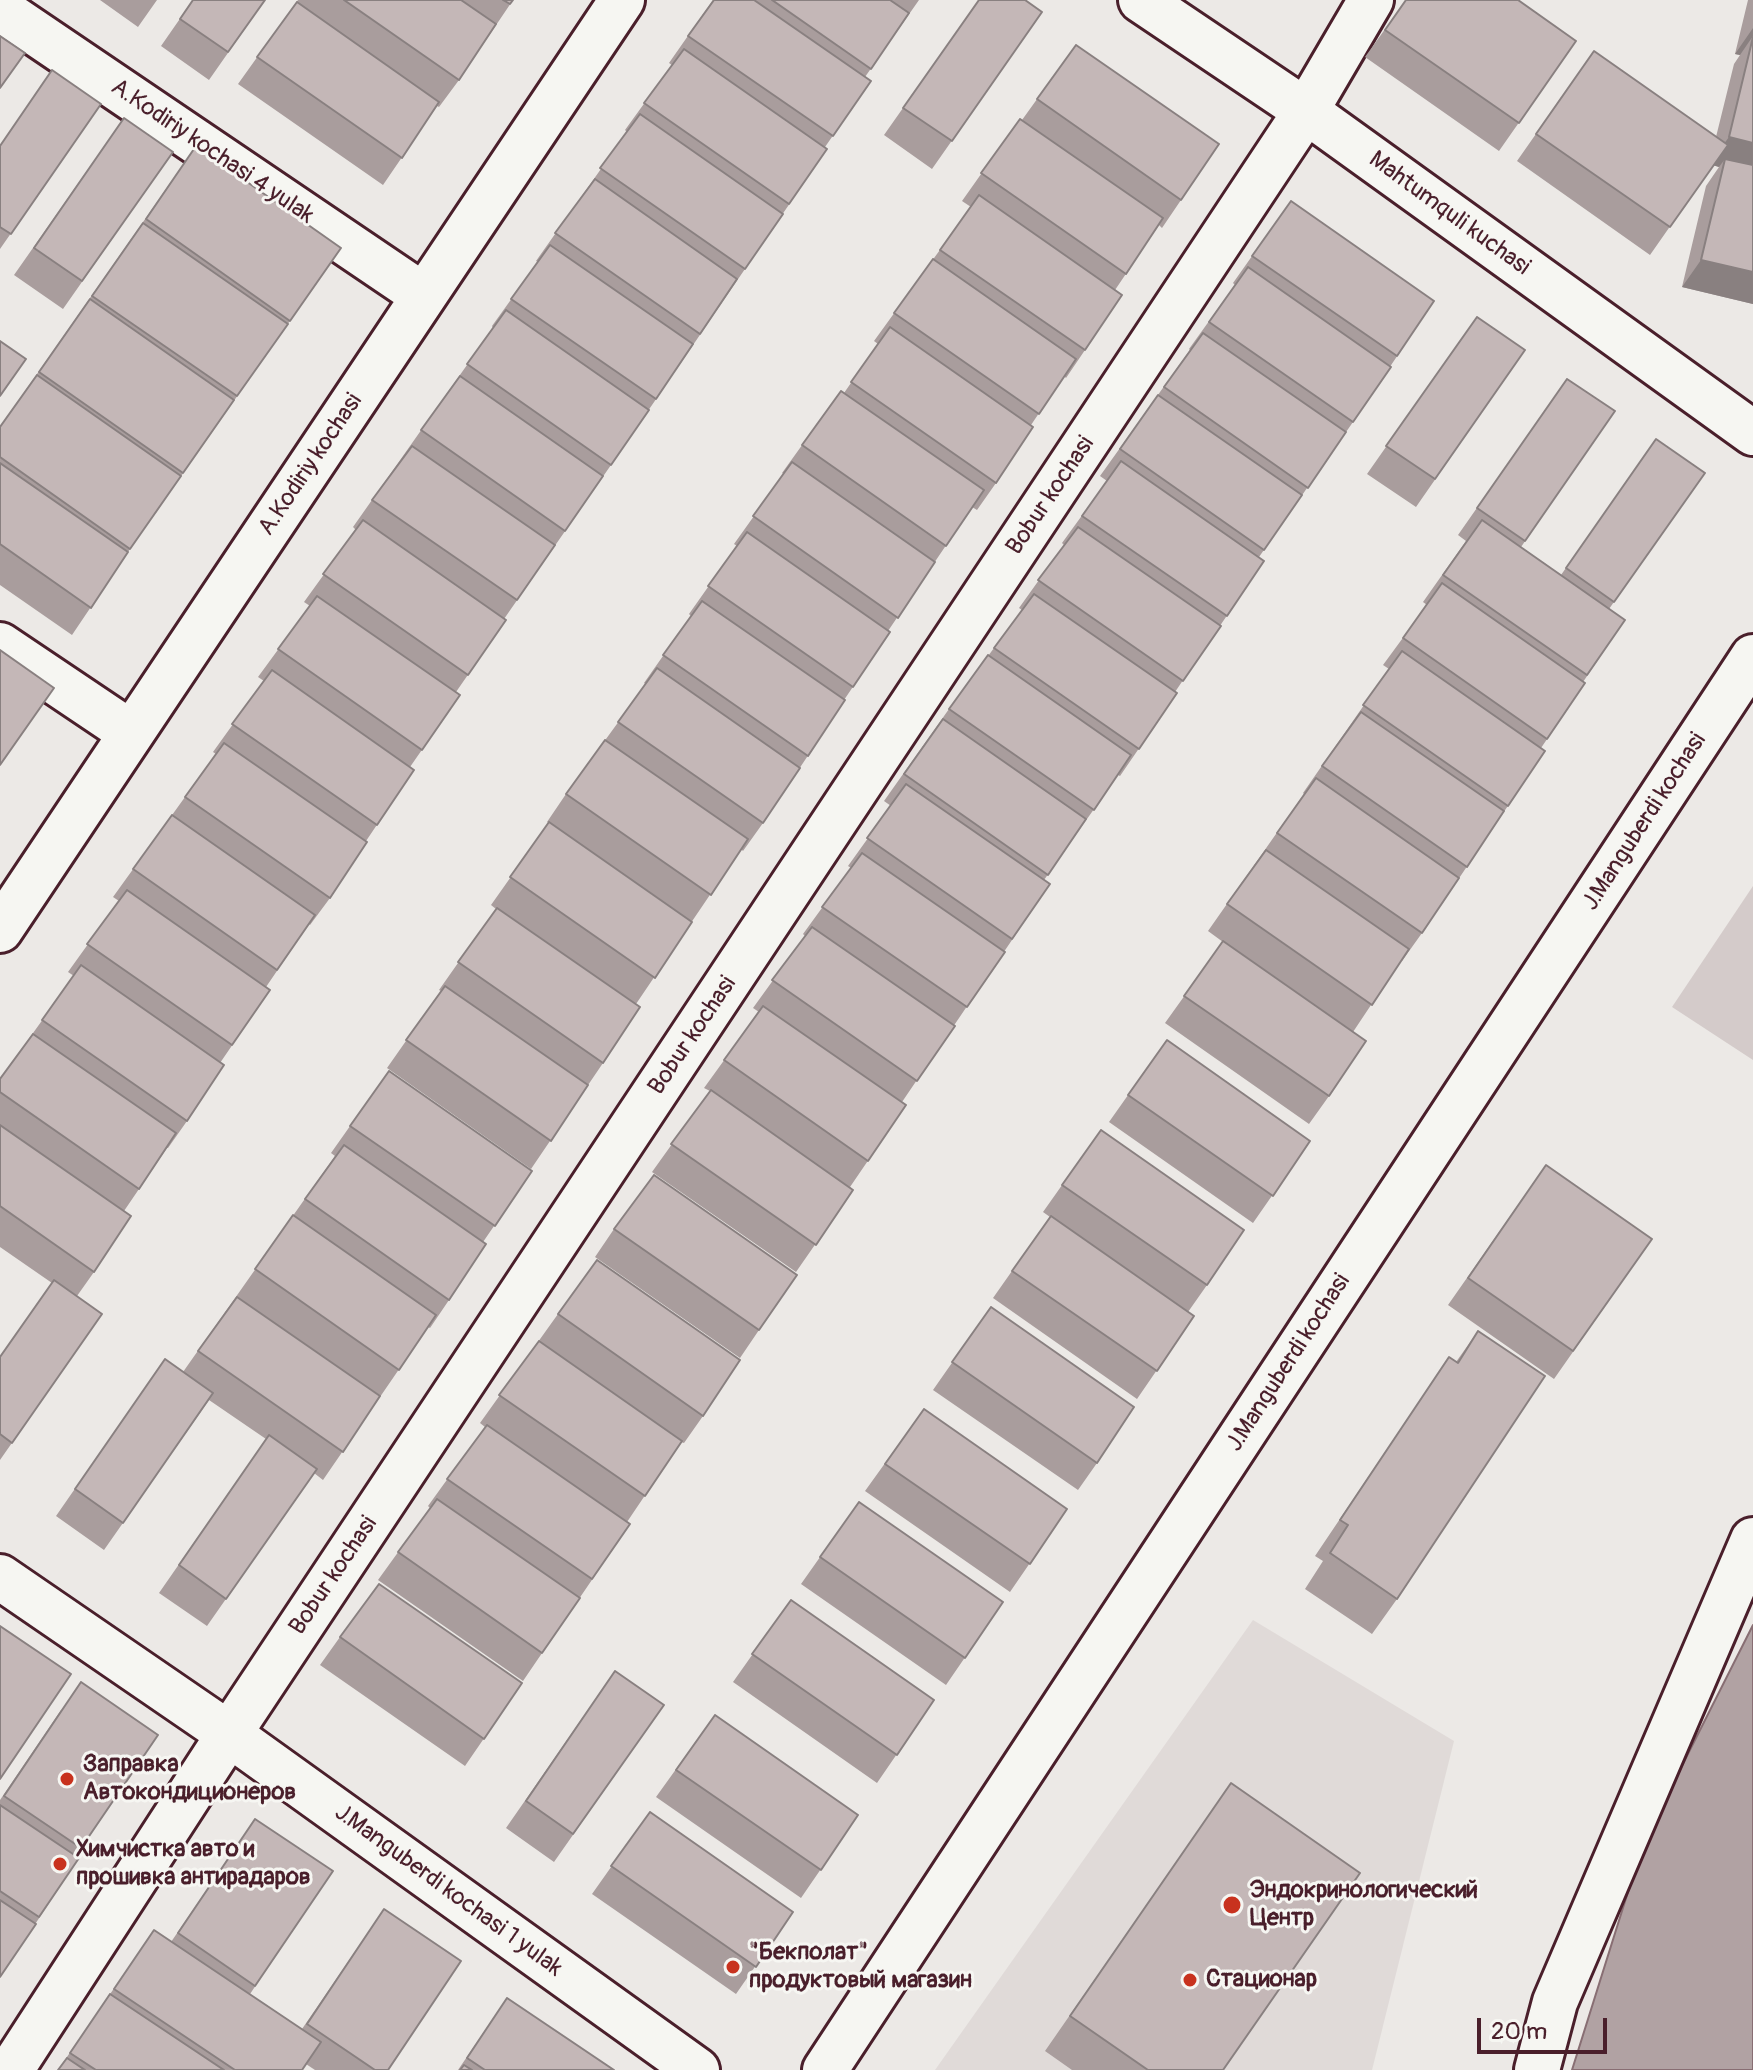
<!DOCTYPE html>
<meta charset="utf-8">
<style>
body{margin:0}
#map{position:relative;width:1753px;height:2070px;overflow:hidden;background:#ece9e6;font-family:Pangolin,sans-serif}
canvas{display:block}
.scale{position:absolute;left:1477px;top:2018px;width:130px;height:36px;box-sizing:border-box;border:4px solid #4a1f2b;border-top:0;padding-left:10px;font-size:24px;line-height:28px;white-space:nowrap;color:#4a1f2b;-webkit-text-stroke:6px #f6f6f2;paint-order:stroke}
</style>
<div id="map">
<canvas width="1753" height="2070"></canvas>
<div class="scale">20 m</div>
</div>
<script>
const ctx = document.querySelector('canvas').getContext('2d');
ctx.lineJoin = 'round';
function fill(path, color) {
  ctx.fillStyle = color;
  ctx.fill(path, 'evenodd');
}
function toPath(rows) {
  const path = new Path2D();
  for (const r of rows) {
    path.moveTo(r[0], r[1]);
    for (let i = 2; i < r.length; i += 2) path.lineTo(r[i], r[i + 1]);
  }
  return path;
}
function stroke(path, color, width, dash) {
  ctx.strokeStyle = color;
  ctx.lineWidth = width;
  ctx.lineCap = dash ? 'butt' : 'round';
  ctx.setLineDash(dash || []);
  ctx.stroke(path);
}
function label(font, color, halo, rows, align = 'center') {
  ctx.font = font + ' Pangolin,sans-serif';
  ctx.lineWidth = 6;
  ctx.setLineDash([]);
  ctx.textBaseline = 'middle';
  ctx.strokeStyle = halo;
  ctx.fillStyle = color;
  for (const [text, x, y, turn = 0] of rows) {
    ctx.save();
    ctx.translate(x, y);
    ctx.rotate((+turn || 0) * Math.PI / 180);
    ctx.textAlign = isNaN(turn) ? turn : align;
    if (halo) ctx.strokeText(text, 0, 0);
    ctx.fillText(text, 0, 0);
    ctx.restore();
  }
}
fill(toPath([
 [1253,1620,1454,1741,1372,2070,935,2070]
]), '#e0dad8');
fill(toPath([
 [1753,886,1753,1060,1672,1007]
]), '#d4cbca');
const water = toPath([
 [1753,1625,1753,2070,1572,2070,1644,1841,1753,1625]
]);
fill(water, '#b1a2a3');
stroke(water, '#886e73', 2);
const minor = toPath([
 [1141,0,1306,111,1753,433],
 [0,9,424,296],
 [0,645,131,733],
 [0,930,622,0],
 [0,1577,229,1734,697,2070],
 [11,2070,229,1734,1306,111,1371,0],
 [825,2070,1753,657],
 [1537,2070,1555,2002,1753,1540]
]);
stroke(minor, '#4a1f2b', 50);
stroke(minor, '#f6f6f2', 44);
fill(toPath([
 [100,0,157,0,138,27],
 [193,0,265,0,209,80,161,46],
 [298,0,513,0,459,80,439,107,437,106,383,185,238,84],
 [713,0,919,0,865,77,871,81,825,147,827,149,611,465,504,619,506,620,456,692,460,695,410,767,414,770,366,841,330,898,310,925,309,924,266,987,270,990,220,1063,187,1121,168,1148,167,1148,124,1211,94,1272,77,1296,102,1314,0,1460,0,1357,52,1283,0,1247,0,1079,74,976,68,972,119,901,113,897,216,754,213,752,264,681,258,677,310,606,304,602,356,530,353,527,493,328,492,326,538,262,536,261,627,132,625,130,672,65,669,63],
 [979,0,1042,12,932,169,884,135],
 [1406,0,1576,41,1499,151,1365,57],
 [1748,0,1753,0,1753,304,1682,287,1706,186,1719,167,1713,165,1650,255,1517,161,1594,51,1716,137,1734,64,1740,55,1735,54],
 [1076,45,1181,200,1162,228,1159,225,1115,290,1085,350,1066,378,1064,376,1031,425,996,483,977,510,972,507,888,631,890,632,844,700,845,700,763,823,743,851,741,849,636,1004,603,1063,531,1169,387,1068,441,991,439,990,496,909,491,905,549,823,547,822,566,794,646,684,644,683,691,616,689,614,737,546,734,544,784,474,782,473,841,391,844,393,878,344,874,341,971,207,962,201,1020,119,1022,120],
 [101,104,0,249,0,146],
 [124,118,173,152,63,309,14,275],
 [196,146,341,248,128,552,72,635,0,585,0,427],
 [1291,201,1434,301,1353,422,1259,557,1264,561,1175,692,1177,693,1120,776,1118,775,1044,880,1050,884,902,1102,906,1105,850,1187,853,1190,796,1272,652,1172,710,1091,704,1088,759,1012,753,1008,805,936,803,934,851,868,848,866,891,806,884,801,949,709,1022,610,1019,608,1064,545,1062,543,1107,481,1100,476,1190,350,1189,349,1235,285,1233,283],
 [1477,317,1525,350,1416,507,1367,474],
 [1567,379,1615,411,1521,547,1561,575,1656,439,1705,473,1609,609,1625,620,1583,682,1585,683,1541,748,1545,751,1422,933,1402,961,1401,960,1353,1032,1329,1096,1309,1124,1165,1023,1223,942,1208,931,1304,794,1303,793,1389,669,1383,665,1427,605,1423,602,1466,541,1458,535],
 [1167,1040,1310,1141,1253,1223,1109,1122],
 [389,1071,532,1171,483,1242,449,1300,430,1328,428,1327,323,1480,314,1473,207,1626,159,1593,266,1439,209,1400,104,1550,56,1516,165,1359,183,1372,335,1156,331,1153],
 [1101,1130,1207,1285,1188,1312,1194,1316,1137,1399,993,1298,1050,1217,1043,1212],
 [1546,1165,1652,1239,1554,1379,1448,1305],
 [614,1229,759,1330,740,1358,595,1257],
 [991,1307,1097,1463,1078,1490,933,1390],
 [558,1314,703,1416,684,1443,681,1442,627,1522,630,1524,523,1681,378,1580,430,1508,428,1506,485,1427,480,1423],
 [1478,1331,1397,1599,1372,1634,1305,1589,1323,1561,1315,1556,1449,1357,1456,1362],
 [924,1409,1067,1509,1010,1592,865,1491],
 [859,1502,1003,1602,946,1685,801,1584],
 [791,1600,934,1700,877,1783,733,1682],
 [340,1637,522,1683,465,1766,320,1665],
 [615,1671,664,1705,554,1862,506,1828],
 [61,1710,158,1735,76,1856,79,1858,0,1977,0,1800],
 [715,1715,858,1815,801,1898,656,1797],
 [1231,1783,1223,2070,1072,2070,1045,2051],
 [650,1812,793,1912,736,1994,592,1894],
 [236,1847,333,1871,250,1994,302,2029,365,1937,388,2070,315,2070,306,2064,302,2070,58,2070,154,1930,171,1942],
 [507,1998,614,2070,458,2070]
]), '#a99d9d');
fill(toPath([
 [1753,28,1753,36,1740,55,1735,54],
 [1729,137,1753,143,1753,175,1725,159,1719,167,1709,164],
 [1701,260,1753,272,1753,304,1682,287]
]), '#898080');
const building = toPath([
 [193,0,265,0,228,52,180,19,193,0],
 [344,0,461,0,496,24,459,80,344,0],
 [503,0,513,0,510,4,503,0],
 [714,0,754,0,871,81,833,136,688,36,714,0],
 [772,0,890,0,909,13,871,69,772,0],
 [979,0,1025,0,1042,12,952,141,903,108,979,0],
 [1406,0,1518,0,1576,41,1519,123,1385,30,1406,0],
 [297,2,439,102,402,158,257,57,297,2],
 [0,36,25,53,0,88,0,36],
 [1753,37,1753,143,1729,137,1753,37],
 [1076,45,1219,144,1181,200,1037,99,1076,45],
 [684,49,827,149,789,204,644,103,684,49],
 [1594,51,1728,145,1670,227,1536,134,1594,51],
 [52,70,101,104,11,234,0,227,0,146,52,70],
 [640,114,783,214,745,269,600,168,640,114],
 [124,118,173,152,82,281,34,248,124,118],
 [1020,119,1163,218,1126,274,981,173,1020,119],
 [196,146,341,248,290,321,146,219,196,146],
 [1725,159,1753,165,1753,272,1701,260,1725,159],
 [595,179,737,279,700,334,555,233,595,179],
 [979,195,1122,295,1085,350,940,250,979,195],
 [1291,201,1434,301,1397,356,1252,256,1291,201],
 [143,223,288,324,237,396,92,296,143,223],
 [550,245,693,344,656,399,511,299,550,245],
 [933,259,1076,359,1039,414,894,313,933,259],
 [1248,267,1391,367,1353,422,1209,322,1248,267],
 [90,299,234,400,183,473,39,372,90,299],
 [506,310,649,410,611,465,467,364,506,310],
 [1477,317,1525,350,1435,479,1386,446,1477,317],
 [890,327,1033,427,996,483,851,382,890,327],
 [1203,333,1346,432,1308,488,1164,387,1203,333],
 [0,341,26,359,0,396,0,341],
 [37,375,181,476,130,549,0,457,0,427,37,375],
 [460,376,603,476,565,531,421,430,460,376],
 [1567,379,1615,411,1525,541,1477,508,1567,379],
 [841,391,984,490,946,546,802,445,841,391],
 [1158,395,1302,495,1264,550,1120,449,1158,395],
 [1656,439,1705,473,1614,602,1566,568,1656,439],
 [412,446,555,545,517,600,372,500,412,446],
 [1121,461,1264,561,1227,616,1082,516,1121,461],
 [792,462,935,562,898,618,753,516,792,462],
 [0,463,128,552,91,608,0,544,0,463],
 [363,520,506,620,468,675,323,574,363,520],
 [1482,520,1625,620,1587,675,1443,575,1482,520],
 [1078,527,1221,626,1183,681,1038,580,1078,527],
 [747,532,890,632,853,687,708,586,747,532],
 [1442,583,1585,683,1547,739,1403,638,1442,583],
 [1034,594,1177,693,1139,749,994,648,1034,594],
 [317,596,460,695,422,750,278,649,317,596],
 [702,601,845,700,808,756,663,655,702,601],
 [0,650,54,688,0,765,0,650],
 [1402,651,1545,751,1508,806,1363,705,1402,651],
 [988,655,1131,755,1094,810,949,709,988,655],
 [657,668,800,768,763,823,618,722,657,668],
 [272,670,414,770,377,825,232,724,272,670],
 [1361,712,1504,811,1467,867,1322,766,1361,712],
 [943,719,1086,819,1048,875,904,774,943,719],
 [605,740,748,839,711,895,566,794,605,740],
 [224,743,367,842,330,898,185,797,224,743],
 [1316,778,1459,878,1422,933,1277,833,1316,778],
 [906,784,1050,884,1012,939,867,838,906,784],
 [172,815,315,915,277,970,133,869,172,815],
 [549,822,692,922,655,978,510,877,549,822],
 [1266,850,1409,949,1372,1005,1227,904,1266,850],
 [862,853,1005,952,967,1007,822,907,862,853],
 [127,890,270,990,232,1045,87,944,127,890],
 [497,908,640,1007,603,1063,458,962,497,908],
 [812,927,955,1026,917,1081,772,980,812,927],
 [1223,941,1366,1041,1329,1096,1184,996,1223,941],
 [81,965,224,1065,187,1121,42,1020,81,965],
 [445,986,588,1085,551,1141,406,1040,445,986],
 [763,1006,906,1105,868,1161,724,1060,763,1006],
 [33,1034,176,1133,139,1189,0,1092,0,1079,33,1034],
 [1167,1040,1310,1141,1273,1196,1128,1095,1167,1040],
 [389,1071,532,1171,495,1226,350,1126,389,1071],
 [711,1090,853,1190,816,1245,671,1144,711,1090],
 [0,1125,131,1216,94,1272,0,1206,0,1125],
 [1101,1130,1244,1230,1207,1285,1062,1185,1101,1130],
 [344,1145,486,1244,449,1300,305,1199,344,1145],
 [1546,1165,1652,1239,1573,1351,1468,1278,1546,1165],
 [654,1175,797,1275,759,1330,614,1229,654,1175],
 [293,1215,436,1315,399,1370,255,1269,293,1215],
 [1051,1216,1194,1316,1157,1371,1012,1271,1051,1216],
 [597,1260,740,1360,703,1416,558,1314,597,1260],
 [54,1280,102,1314,12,1443,0,1434,0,1357,54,1280],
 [237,1297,380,1396,343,1452,198,1351,237,1297],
 [991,1307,1134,1407,1097,1463,952,1362,991,1307],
 [1478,1331,1545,1376,1397,1599,1330,1553,1348,1525,1340,1520,1449,1357,1458,1363,1478,1331],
 [539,1341,682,1441,645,1496,499,1395,539,1341],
 [165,1359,213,1393,123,1523,75,1489,165,1359],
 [924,1409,1067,1509,1030,1564,885,1464,924,1409],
 [487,1425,630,1524,592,1579,447,1479,487,1425],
 [269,1435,317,1469,226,1599,179,1565,269,1435],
 [437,1499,580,1598,542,1653,398,1552,437,1499],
 [859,1502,1003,1602,965,1658,820,1557,859,1502],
 [379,1584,522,1683,484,1739,340,1637,379,1584],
 [791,1600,934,1700,897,1755,752,1654,791,1600],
 [0,1626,71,1674,0,1779,0,1626],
 [615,1671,664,1705,573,1834,526,1801,615,1671],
 [81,1682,158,1735,81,1848,4,1796,81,1682],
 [715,1715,858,1815,821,1870,676,1770,715,1715],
 [1231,1783,1360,1873,1223,2070,1148,2070,1070,2016,1231,1783],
 [0,1805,79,1858,39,1917,0,1891,0,1805],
 [650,1812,793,1912,756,1967,611,1866,650,1812],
 [255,1819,333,1871,255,1986,178,1933,255,1819],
 [0,1900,36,1924,0,1977,0,1900],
 [384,1909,461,1961,388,2070,375,2070,307,2024,384,1909],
 [154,1930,321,2042,302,2070,235,2070,114,1989,154,1930],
 [110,1994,224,2070,96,2070,70,2053,110,1994],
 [507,1998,614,2070,485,2070,467,2058,507,1998],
 [67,2058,85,2070,58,2070,67,2058],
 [464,2065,472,2070,460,2070,464,2065]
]);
fill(building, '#c4b7b7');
stroke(building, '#898080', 2);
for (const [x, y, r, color] of [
 [67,1779,8,"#c8321e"],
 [60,1864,8,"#c8321e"],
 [1232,1905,10,"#c8321e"],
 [733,1967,8,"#c8321e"],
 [1190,1980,8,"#c8321e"]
]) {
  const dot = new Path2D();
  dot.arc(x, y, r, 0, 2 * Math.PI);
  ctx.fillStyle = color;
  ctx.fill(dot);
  stroke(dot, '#f6f6f2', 3);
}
label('24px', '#4a1f2b', '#f6f6f2', [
 ["A.Kodiriy kochasi 4 yulak",212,152,34],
 ["Mahtumquli kuchasi",1449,214,36],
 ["A.Kodiriy kochasi",311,465,-56],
 ["Bobur kochasi",1051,496,-56],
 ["J.Manguberdi kochasi",1645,822,-57],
 ["Bobur kochasi",693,1036,-56],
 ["J.Manguberdi kochasi",1289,1363,-57],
 ["Bobur kochasi",334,1576,-56],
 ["J.Manguberdi kochasi 1 yulak",448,1891,36]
]);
label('bold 24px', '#4a1f2b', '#f6f6f2', [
 ["Заправка",83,1765],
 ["Автокондиционеров",83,1793],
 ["Химчистка авто и",76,1850],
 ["прошивка антирадаров",76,1878],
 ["Эндокринологический",1250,1891],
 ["Центр",1250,1919],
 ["\"Бекполат\"",749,1953],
 ["продуктовый магазин",749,1981],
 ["Стационар",1206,1980]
], 'left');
</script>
